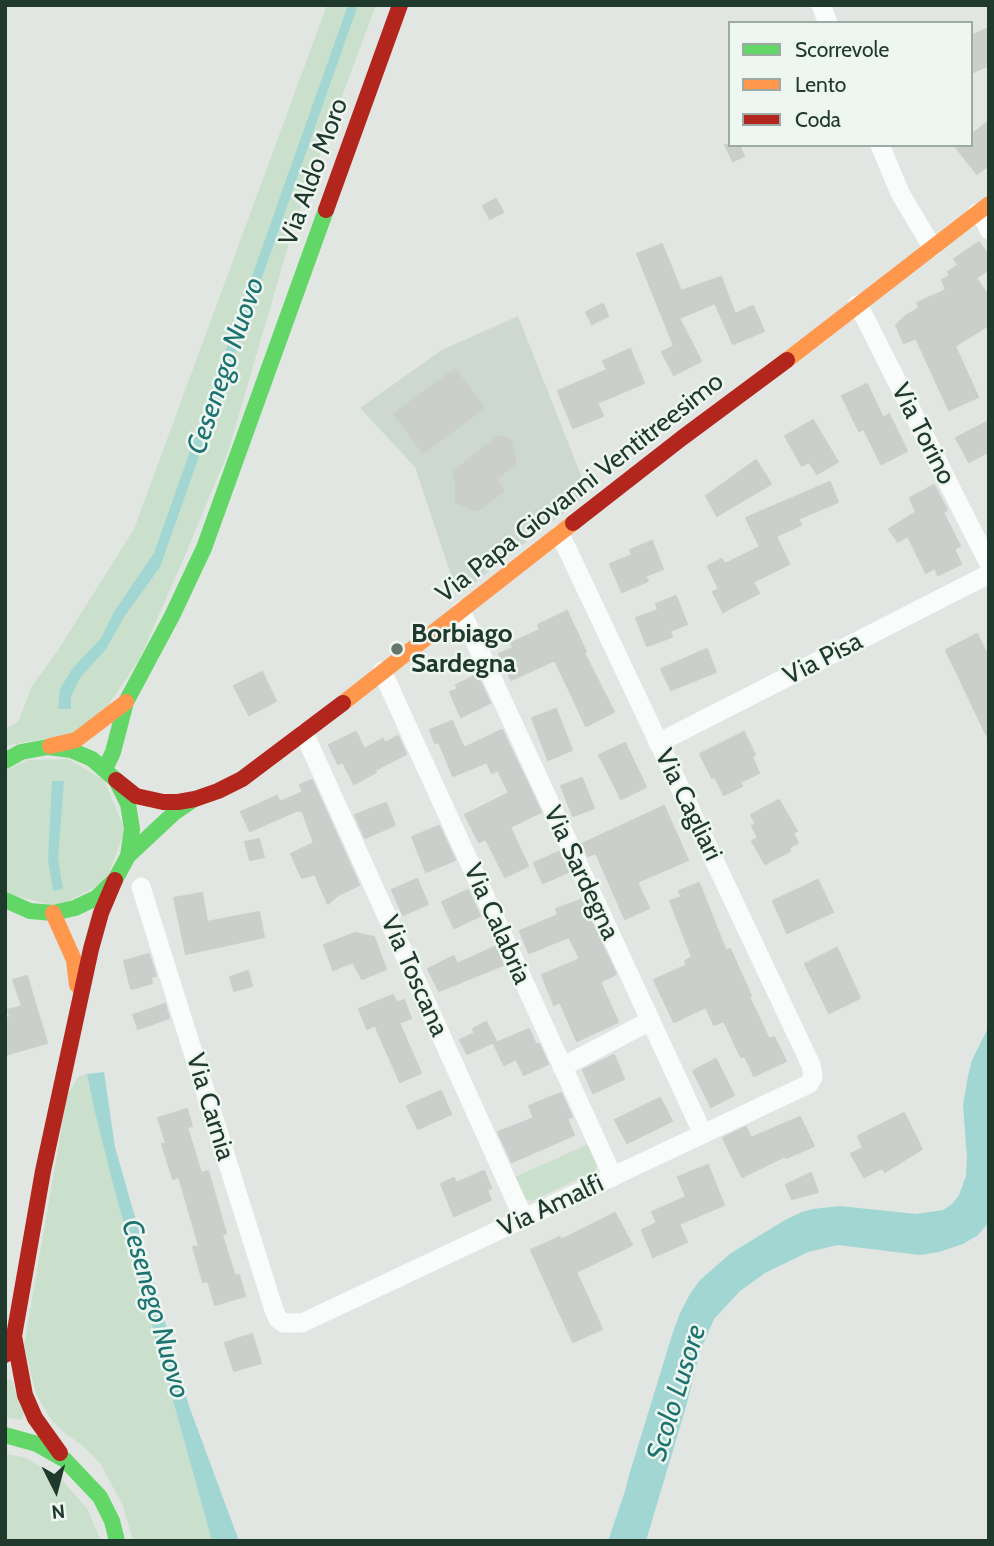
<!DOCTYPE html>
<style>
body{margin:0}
#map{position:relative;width:994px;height:1546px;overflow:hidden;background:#e1e6e3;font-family:Cabin,sans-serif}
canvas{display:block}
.frame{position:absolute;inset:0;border:7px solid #20392d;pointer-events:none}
.legend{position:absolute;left:728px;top:21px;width:245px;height:126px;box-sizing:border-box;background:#eef6f1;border:2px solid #9caaa3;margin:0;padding:9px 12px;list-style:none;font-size:21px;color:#20392d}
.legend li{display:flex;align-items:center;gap:14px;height:35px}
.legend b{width:35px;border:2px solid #9caaa3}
.north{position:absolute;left:21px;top:1455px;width:70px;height:70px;-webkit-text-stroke:5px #eef6f1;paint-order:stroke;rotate:174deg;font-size:19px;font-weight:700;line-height:28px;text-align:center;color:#20392d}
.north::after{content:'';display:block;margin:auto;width:24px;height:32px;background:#20392d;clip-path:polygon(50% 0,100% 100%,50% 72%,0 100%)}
</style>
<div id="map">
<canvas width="994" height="1546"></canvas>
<div class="frame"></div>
<ul class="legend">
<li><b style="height:9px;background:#63d668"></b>Scorrevole</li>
<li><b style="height:9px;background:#ff974d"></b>Lento</li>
<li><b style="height:9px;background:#b3261e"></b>Coda</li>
</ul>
<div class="north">N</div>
</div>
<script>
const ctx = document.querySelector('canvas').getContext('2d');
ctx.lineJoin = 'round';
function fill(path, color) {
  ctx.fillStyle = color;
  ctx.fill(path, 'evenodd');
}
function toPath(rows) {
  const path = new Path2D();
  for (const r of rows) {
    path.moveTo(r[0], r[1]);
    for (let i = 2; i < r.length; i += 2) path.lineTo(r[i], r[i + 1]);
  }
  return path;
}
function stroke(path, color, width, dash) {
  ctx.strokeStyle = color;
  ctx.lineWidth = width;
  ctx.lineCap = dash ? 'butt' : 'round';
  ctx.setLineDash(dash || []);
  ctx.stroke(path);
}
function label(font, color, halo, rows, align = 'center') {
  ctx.font = font + ' Cabin,sans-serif';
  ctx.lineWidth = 5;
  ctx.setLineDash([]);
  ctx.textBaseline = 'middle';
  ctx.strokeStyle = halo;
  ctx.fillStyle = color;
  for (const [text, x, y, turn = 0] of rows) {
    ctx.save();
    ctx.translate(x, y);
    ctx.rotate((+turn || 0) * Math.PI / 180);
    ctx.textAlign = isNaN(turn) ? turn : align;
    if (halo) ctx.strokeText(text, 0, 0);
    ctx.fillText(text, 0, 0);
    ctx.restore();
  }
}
fill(toPath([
 [518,316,588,493,458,596,415,467,360,408,442,350]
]), '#ced8d2');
fill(toPath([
 [327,5,376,5,295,223,228,452,186,553,140,658,107,707,75,733,5,746,5,729,18,722,32,686,58,650,134,529],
 [68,759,104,780,125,830,106,881,58,907,5,893,5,771,27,760],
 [87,1074,94,1109,115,1192,212,1541,133,1541,123,1506,100,1463,83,1446,66,1434,52,1421,36,1394,24,1345,67,1097,78,1077],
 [588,1144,597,1164,595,1171,532,1201,526,1199,515,1177],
 [11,1379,24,1414,21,1420,5,1417,5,1381],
 [5,1454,24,1457,60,1478,87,1508,101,1541,5,1541]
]), '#cae0cc');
fill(toPath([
 [348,5,358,5,160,567,124,617,106,649,80,678,71,696,71,709,58,709,60,689,72,669,101,638,114,612,154,553],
 [52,781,64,781,58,858,63,889,53,891,48,860],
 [989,1026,989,1222,978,1235,963,1244,939,1252,920,1255,838,1245,808,1252,765,1273,740,1291,714,1319,700,1351,687,1403,646,1541,608,1541,625,1491,630,1472,673,1332,680,1313,690,1294,700,1280,731,1253,785,1220,802,1212,813,1209,840,1206,916,1214,943,1210,952,1204,959,1195,966,1176,967,1158,963,1105,968,1076,972,1060],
 [104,1072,115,1147,189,1406,239,1541,212,1541,115,1192,94,1109,87,1074]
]), '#a1d6d2');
const building = toPath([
 [989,28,989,65,971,73,971,36,989,28],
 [989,121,989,165,977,174,954,145,971,145,971,135,989,121],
 [725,145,739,145,744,156,733,161,725,145],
 [496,199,503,212,490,219,483,206,496,199],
 [979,242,989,256,989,269,976,278,989,297,989,325,955,346,978,397,949,410,916,338,904,343,896,325,907,315,919,308,917,303,946,290,942,280,950,276,948,272,958,265,954,259,979,242],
 [662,244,681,291,721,277,735,314,753,306,764,331,733,344,715,303,679,318,701,361,674,375,662,352,674,346,637,254,662,244],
 [603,304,608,316,592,324,586,312,603,304],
 [630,349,644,383,597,403,603,416,573,428,558,391,607,370,603,361,630,349],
 [455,369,484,408,423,453,394,414,455,369],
 [867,384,883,418,889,414,907,451,881,464,864,429,859,431,842,396,867,384],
 [813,420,838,462,817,474,809,462,802,466,785,436,813,420],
 [989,421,989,451,969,462,956,438,989,421],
 [498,436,511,440,516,463,496,479,504,491,477,511,456,503,456,485,453,472,498,436],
 [756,460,771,484,717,516,706,496,756,460],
 [830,482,838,502,798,519,801,525,776,536,789,564,753,582,759,593,723,612,713,592,719,589,708,566,722,559,725,564,760,547,746,518,830,482],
 [934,485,947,510,943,512,960,546,954,549,961,564,938,575,935,568,926,573,908,536,898,542,889,529,916,512,910,498,934,485],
 [652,541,663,569,645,576,648,581,622,592,610,564,632,555,630,550,652,541],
 [676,596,687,624,670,631,672,637,647,646,636,618,658,610,656,604,676,596],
 [567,611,586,652,584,653,614,712,586,726,555,660,511,680,499,654,513,648,511,643,540,630,538,625,567,611],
 [977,634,989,658,989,740,946,650,977,634],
 [707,649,716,672,671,690,661,669,707,649],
 [262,672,276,701,249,715,234,686,262,672],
 [477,675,490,703,461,717,450,692,458,689,456,685,477,675],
 [556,709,572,750,548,760,532,718,556,709],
 [452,721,464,748,502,730,541,812,510,827,528,866,505,877,486,839,479,842,465,815,509,793,498,770,492,773,487,762,453,776,439,742,435,743,430,730,452,721],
 [356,732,364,749,383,739,385,743,398,736,406,754,375,770,376,772,354,784,343,762,338,764,329,745,356,732],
 [744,732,755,755,752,757,759,773,740,782,742,786,724,795,715,777,712,778,700,754,744,732],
 [625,743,646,787,621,799,599,755,625,743],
 [582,778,594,808,573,816,561,786,582,778],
 [312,780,359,885,338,895,328,904,315,874,302,878,291,854,314,843,302,810,299,811,298,810,250,831,241,812,277,796,280,802,303,792,300,785,312,780],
 [779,800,797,831,793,833,798,843,789,848,790,851,765,864,752,841,758,838,752,826,756,824,751,815,779,800],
 [386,803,395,825,365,838,355,815,386,803],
 [664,806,688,860,637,882,649,908,625,919,596,853,588,856,582,844,664,806],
 [439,826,455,860,426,872,412,837,439,826],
 [259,839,264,857,250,860,245,842,259,839],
 [559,852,568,872,543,883,534,863,559,852],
 [417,879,428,904,403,915,392,890,417,879],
 [818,880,833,912,787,933,773,901,818,880],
 [699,883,726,951,730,949,751,996,749,997,769,1039,774,1037,786,1061,754,1076,745,1056,741,1057,724,1021,714,1025,706,1007,674,1022,654,980,687,965,685,961,692,957,670,901,681,897,679,891,699,883],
 [468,890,480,916,454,928,442,902,468,890],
 [202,893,207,922,259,912,264,937,186,954,174,898,202,893],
 [581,900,616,974,600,982,618,1022,577,1041,560,1002,554,1005,542,975,580,959,569,937,529,953,520,931,558,915,556,909,581,900],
 [355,933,374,937,386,969,362,979,353,962,333,970,324,945,355,933],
 [495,947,503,965,439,991,428,969,454,956,457,964,495,947],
 [837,948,860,998,829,1013,805,964,837,948],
 [149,954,156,976,151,977,152,983,131,989,124,961,149,954],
 [248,971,252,986,234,991,230,977,248,971],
 [27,976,47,1043,5,1055,5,1018,10,1018,8,1010,22,1006,13,980,27,976],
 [393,995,397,1003,404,1000,411,1018,399,1023,421,1073,400,1082,375,1025,367,1029,359,1009,393,995],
 [165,1004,169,1018,138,1029,133,1015,165,1004],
 [486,1022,496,1041,467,1054,460,1040,475,1033,473,1029,486,1022],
 [529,1029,536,1045,539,1044,548,1064,524,1075,516,1059,504,1065,494,1044,529,1029],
 [614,1055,624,1079,593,1093,583,1070,614,1055],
 [716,1059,734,1095,711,1107,693,1071,716,1059],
 [441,1091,451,1114,418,1129,407,1106,441,1091],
 [561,1093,572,1117,567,1119,574,1135,512,1162,498,1132,534,1118,529,1106,561,1093],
 [660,1098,672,1121,627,1143,615,1120,660,1098],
 [187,1109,192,1126,187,1127,201,1173,208,1171,226,1233,222,1235,235,1276,239,1275,245,1296,215,1305,208,1281,203,1282,193,1247,199,1246,179,1177,173,1179,162,1144,166,1143,158,1118,187,1109],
 [904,1113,922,1149,885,1172,882,1168,864,1177,851,1154,863,1148,858,1136,904,1113],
 [800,1117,814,1146,786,1158,785,1156,742,1177,723,1138,746,1127,751,1138,800,1117],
 [708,1165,724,1205,679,1224,687,1242,653,1257,642,1230,657,1223,652,1212,686,1197,678,1177,708,1165],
 [484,1171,491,1188,487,1190,491,1200,454,1216,441,1184,454,1178,456,1183,484,1171],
 [811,1173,818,1192,792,1199,786,1185,811,1173],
 [615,1213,632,1245,576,1272,602,1329,573,1342,531,1250,560,1237,561,1240,615,1213],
 [252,1334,261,1363,234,1371,225,1343,252,1334]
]);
fill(building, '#cacfcc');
stroke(building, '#cacfcc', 2);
stroke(toPath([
 [821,5,828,23],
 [880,145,900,193,932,247],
 [977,213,985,221,989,230],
 [857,305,862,312,989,564],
 [461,611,703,1134],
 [382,671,613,1177],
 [304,733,524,1219],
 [658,743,989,574],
 [141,887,274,1310,278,1319,284,1323,302,1323,809,1084,813,1077,811,1065,560,534],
 [562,1067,650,1021]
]), '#fafbfb', 19);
stroke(toPath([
 [5,761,21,752,48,747,71,750,92,759,116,780,128,804,132,829,128,856,115,880,96,898,75,908,53,913,30,911,5,900],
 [105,769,113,752,126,702,172,616,204,548,326,210],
 [128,856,174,813,193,800],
 [5,1435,37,1444,65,1460,100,1497,112,1521,117,1541]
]), '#63d668', 16);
stroke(toPath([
 [787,360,989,204],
 [343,703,573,523],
 [50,746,76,740,126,702],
 [53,913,74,960,77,985]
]), '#ff974d', 16);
stroke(toPath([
 [326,210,400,5],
 [573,523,682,438,787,360],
 [116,780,136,796,163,802,178,802,195,799,218,791,242,779,343,703],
 [14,1336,25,1395,35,1418,60,1453],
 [5,1355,14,1336,43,1171,91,949,101,913,115,880]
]), '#b3261e', 16);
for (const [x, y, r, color] of [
 [397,649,7,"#64766d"]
]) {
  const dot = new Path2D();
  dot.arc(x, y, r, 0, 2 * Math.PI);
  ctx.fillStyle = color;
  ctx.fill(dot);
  stroke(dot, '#eef6f1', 2.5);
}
label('26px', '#20392d', '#eef6f1', [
 ["Via Aldo Moro",314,172,-70],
 ["Via Torino",923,434,63],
 ["Via Papa Giovanni Ventitreesimo",580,488,-38],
 ["Via Pisa",823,659,-27],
 ["Via Cagliari",688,805,64],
 ["Via Sardegna",581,873,65],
 ["Via Calabria",497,924,66],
 ["Via Toscana",414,976,66],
 ["Via Carnia",210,1107,73],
 ["Via Amalfi",551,1206,-25]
]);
label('bold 26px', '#20392d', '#eef6f1', [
 ["Borbiago",411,634],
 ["Sardegna",411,664]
], 'left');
label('italic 28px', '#1c7370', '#eef6f1', [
 ["Cesenego Nuovo",226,366,-71],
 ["Cesenego Nuovo",155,1309,74],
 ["Scolo Lusore",677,1393,-73]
]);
</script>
